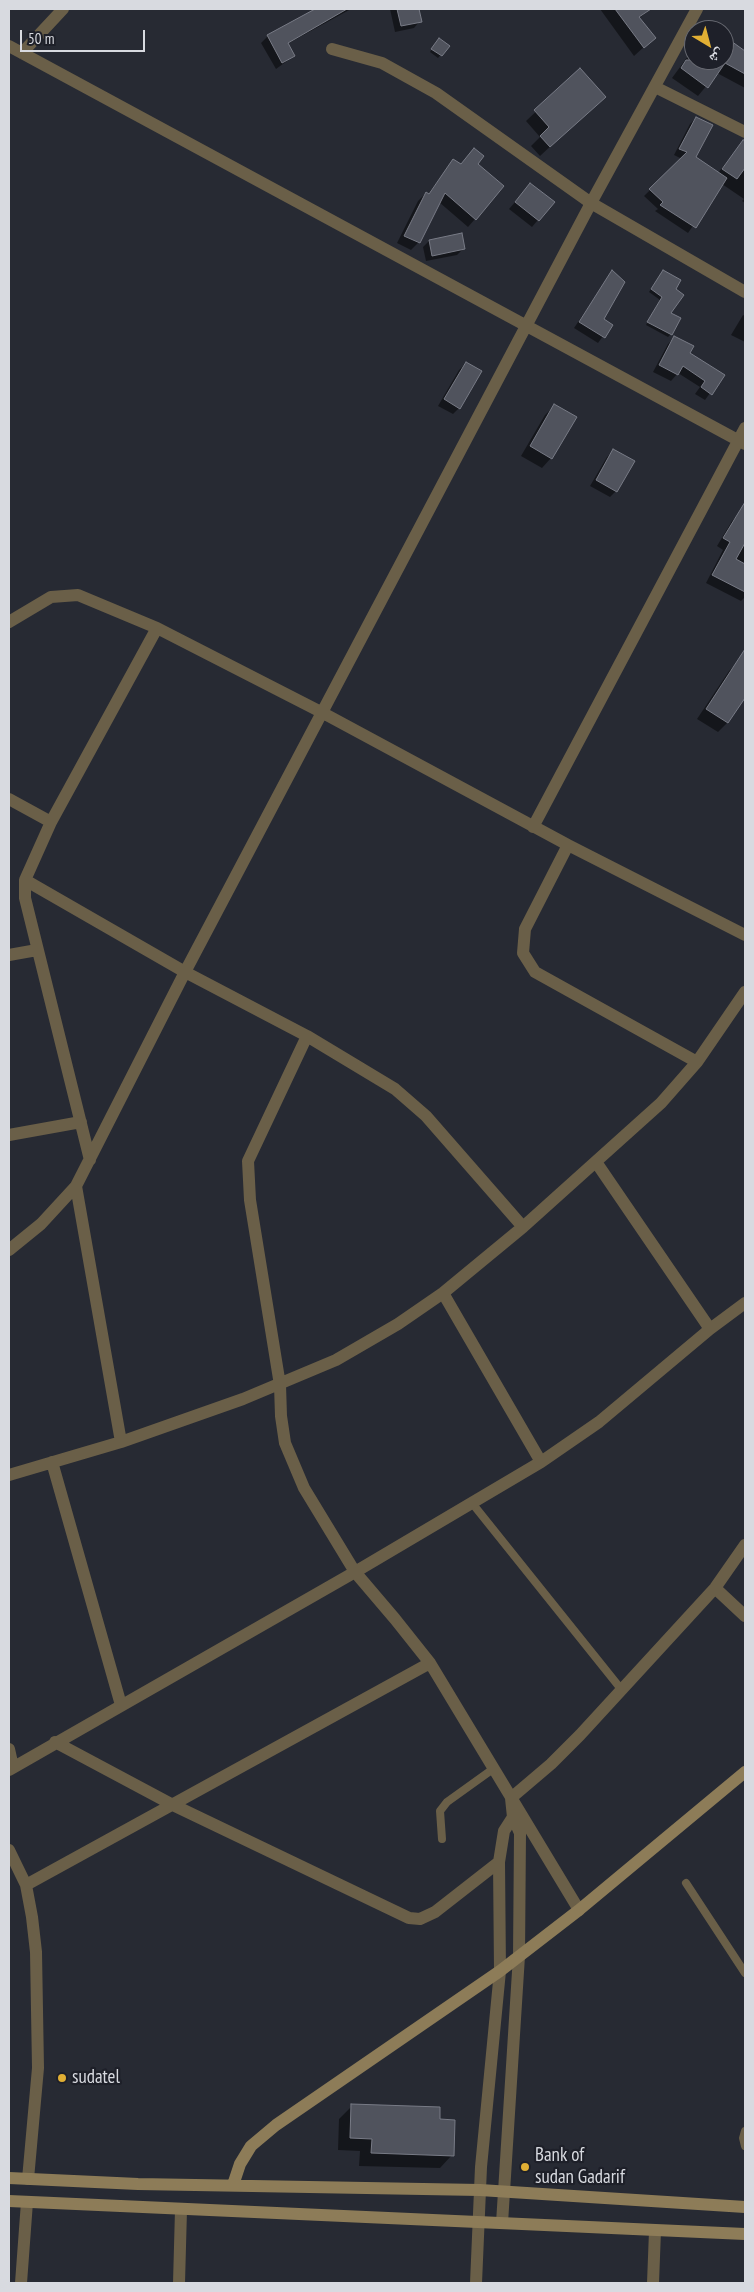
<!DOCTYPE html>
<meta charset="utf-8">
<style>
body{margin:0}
#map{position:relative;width:754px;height:2292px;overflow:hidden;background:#272a33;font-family:"PT Sans Narrow","Noto Naskh Arabic",sans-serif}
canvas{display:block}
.frame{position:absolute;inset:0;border:10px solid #d8dae0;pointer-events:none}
.north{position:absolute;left:684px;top:20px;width:50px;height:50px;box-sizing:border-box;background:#1e2029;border:1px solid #686a72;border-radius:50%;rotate:143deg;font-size:14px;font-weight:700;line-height:20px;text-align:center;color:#d8dae0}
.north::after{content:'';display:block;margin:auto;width:18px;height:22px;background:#e1af34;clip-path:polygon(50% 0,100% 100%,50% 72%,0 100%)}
.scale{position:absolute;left:20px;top:30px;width:125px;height:22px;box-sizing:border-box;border:2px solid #d8dae0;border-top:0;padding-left:6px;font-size:15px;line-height:18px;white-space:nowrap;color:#d8dae0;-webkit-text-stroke:4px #1e2029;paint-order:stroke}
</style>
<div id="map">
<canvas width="754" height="2292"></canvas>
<div class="frame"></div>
<div class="north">ش</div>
<div class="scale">50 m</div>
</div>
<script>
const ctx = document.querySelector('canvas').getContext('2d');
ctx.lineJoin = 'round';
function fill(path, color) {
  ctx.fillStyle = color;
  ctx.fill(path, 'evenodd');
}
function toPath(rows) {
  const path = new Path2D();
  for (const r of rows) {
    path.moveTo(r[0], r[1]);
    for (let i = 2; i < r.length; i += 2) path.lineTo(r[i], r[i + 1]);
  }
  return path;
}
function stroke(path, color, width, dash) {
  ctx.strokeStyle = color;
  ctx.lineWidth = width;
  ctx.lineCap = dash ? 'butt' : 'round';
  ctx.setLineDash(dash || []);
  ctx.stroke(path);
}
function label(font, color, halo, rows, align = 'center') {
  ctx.font = font + ' "PT Sans Narrow",sans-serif';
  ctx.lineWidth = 4.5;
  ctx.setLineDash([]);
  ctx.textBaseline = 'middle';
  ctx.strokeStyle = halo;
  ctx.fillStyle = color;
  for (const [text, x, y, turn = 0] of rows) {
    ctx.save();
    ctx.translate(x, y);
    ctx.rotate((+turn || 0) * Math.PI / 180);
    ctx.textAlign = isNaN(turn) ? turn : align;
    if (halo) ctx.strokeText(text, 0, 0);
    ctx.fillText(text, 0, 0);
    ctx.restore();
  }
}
fill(toPath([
 [318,9,351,9,287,44,294,56,276,69,261,43,268,36],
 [390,9,418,9,420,21,414,28,395,32],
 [600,9,651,9,638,19,645,46,634,56],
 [724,37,744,52,745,50,745,88,717,73,698,96,672,78,694,48,694,60,724,60],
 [437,42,448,46,438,58,430,52],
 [580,70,594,106,540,156,531,146,540,137,526,121],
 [696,118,695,157,718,173,740,145,745,149,745,203,742,201,744,199,722,184,688,233,655,211,658,209,644,196,682,159,674,155,690,124],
 [474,150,476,165,502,186,475,219,468,227,439,202,419,242,411,250,397,243,418,201,426,193,428,194,453,161,460,165],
 [530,185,553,202,532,227,509,209],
 [461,235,463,249,457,255,426,261,423,247,429,241],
 [663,271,675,289,669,313,671,334,668,337,646,325,660,300,649,292],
 [612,272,602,319,611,325,598,343,574,328],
 [743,315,745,316,745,342,731,335],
 [675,337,688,354,723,375,705,400,695,394,700,387,678,373,671,381,653,372,668,344],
 [466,363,459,408,453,414,438,406,459,370],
 [555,405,551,458,542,468,521,456,545,415],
 [614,450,616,491,610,497,590,486,607,457],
 [745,510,745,597,741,601,706,583,723,550,717,546,732,521,740,513,742,515],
 [739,661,745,665,745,695,727,723,718,732,697,719,729,671],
 [352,2106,439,2120,452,2155,440,2168,359,2166,360,2151,338,2150,339,2119]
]), '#0007');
const building = toPath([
 [315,9,347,9,288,43,295,56,282,63,267,35,315,9],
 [397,9,419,9,422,22,401,26,397,9],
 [615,9,651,9,639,17,656,38,644,48,615,9],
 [724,36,745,51,745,74,725,63,708,88,681,68,686,60,724,60,724,36],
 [439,38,450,46,442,56,431,49,439,38],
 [580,68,606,97,550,147,540,136,549,127,534,110,580,68],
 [696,117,713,125,696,157,727,178,696,228,660,205,663,202,649,189,687,152,679,149,696,117],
 [743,140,745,140,745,168,737,179,722,169,743,140],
 [474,148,484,156,478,164,504,186,476,220,445,193,420,243,404,236,426,192,429,194,453,159,461,164,474,148],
 [530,183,555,202,539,221,515,202,530,183],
 [462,233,465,249,432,256,429,240,462,233],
 [612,270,625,282,604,319,613,325,605,338,579,322,612,270],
 [663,270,681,280,676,289,684,295,671,313,681,318,672,335,647,322,662,297,651,289,663,270],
 [674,336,694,346,690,353,725,375,712,395,701,387,705,381,683,366,678,375,659,365,674,336],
 [466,362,482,371,460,409,444,399,466,362],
 [554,404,577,417,552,459,530,446,554,404],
 [613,449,635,461,617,492,596,480,613,449],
 [745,502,745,543,736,559,745,564,745,592,712,575,730,542,723,538,745,502],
 [745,649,745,698,728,723,706,709,745,649],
 [351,2104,440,2107,440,2119,455,2120,454,2156,371,2153,372,2139,350,2138,351,2104]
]);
fill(building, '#50535d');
stroke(building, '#787b86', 1);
stroke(toPath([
 [472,1503,621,1689],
 [442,1839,440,1811,447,1802,493,1769],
 [686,1883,745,1973],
 [745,2131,743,2138,745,2146]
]), '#6a5f48', 8);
stroke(toPath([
 [9,46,745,444],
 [332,49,382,63,436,93,591,203,745,292],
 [22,53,63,9],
 [655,87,745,132],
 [9,622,51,597,78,595,157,628,323,713,568,845,745,935],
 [157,628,51,822,25,880,185,972,307,1036,395,1089,426,1116,523,1227],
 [9,799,51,822],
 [533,827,745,428],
 [568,845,525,929,523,953,535,972,697,1062],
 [25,880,25,898,90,1160],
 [9,955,37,950],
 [307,1036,248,1161,250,1200,280,1385,281,1416,285,1443,304,1488,355,1572,395,1619,430,1663,579,1910],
 [9,1135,81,1122],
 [596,1162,710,1329],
 [76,1186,121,1442],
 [9,1250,41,1224,76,1186,185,972,591,203,697,9],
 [443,1293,541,1462],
 [52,1462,121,1705],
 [9,1475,121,1442,243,1399,336,1360,398,1324,443,1293,523,1227,661,1103,697,1062,745,992],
 [715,1588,745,1616],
 [55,1742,173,1805,409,1918,420,1919,435,1912,499,1862],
 [9,1749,13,1767],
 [9,1770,355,1572,541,1462,599,1422,710,1329,745,1303],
 [9,1850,26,1885,32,1917,36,1952,38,2068,28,2179],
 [26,1885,430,1663],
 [502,2223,519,1956,520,1833,513,1817,511,1798,551,1764,580,1735,715,1588,745,1545],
 [21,2283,27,2202],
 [179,2283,181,2210],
 [476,2283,481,2167,500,1971,499,1862,504,1831,513,1817],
 [653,2283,655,2231]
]), '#6a5f48', 12);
stroke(toPath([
 [9,2178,138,2184,480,2190,745,2207],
 [233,2185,240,2164,251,2146,276,2125,500,1971,579,1910,745,1772],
 [9,2201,745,2234]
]), '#8d7c58', 12);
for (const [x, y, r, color] of [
 [62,2078,5,"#e1af34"],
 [525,2167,5,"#e1af34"]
]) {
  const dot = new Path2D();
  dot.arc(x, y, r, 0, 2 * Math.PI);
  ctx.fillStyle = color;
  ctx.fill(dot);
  stroke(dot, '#1e2029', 2);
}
label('19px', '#d8dae0', '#1e2029', [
 ["sudatel",72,2078],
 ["Bank of",535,2156],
 ["sudan Gadarif",535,2178]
], 'left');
</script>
